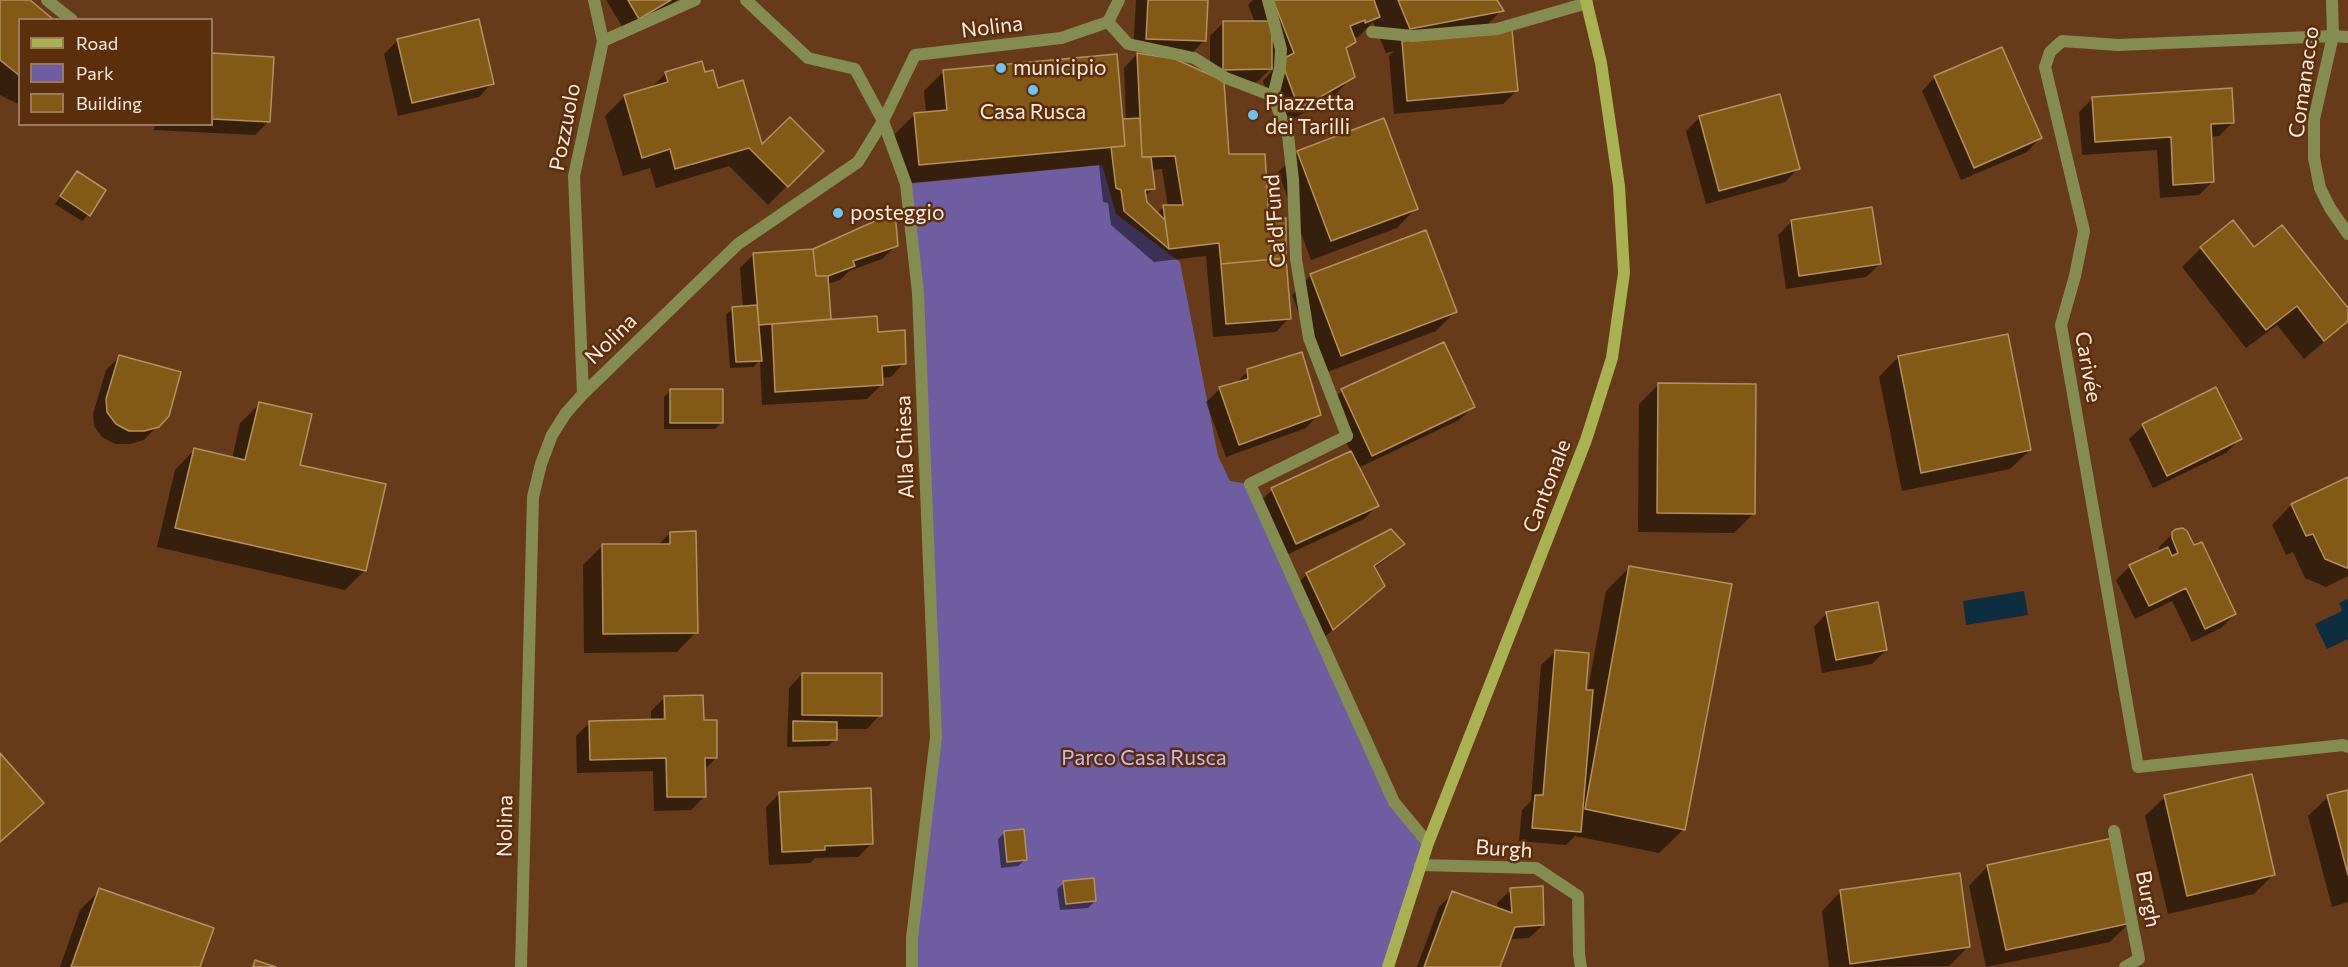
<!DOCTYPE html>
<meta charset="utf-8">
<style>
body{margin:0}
#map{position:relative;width:2348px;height:967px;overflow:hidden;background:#673a19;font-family:Commissioner,sans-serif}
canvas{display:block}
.legend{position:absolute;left:18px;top:18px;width:195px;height:108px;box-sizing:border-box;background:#5b2f0c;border:2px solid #9b7a61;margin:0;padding:8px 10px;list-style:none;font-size:18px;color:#fcebe0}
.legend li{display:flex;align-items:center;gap:12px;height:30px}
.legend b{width:30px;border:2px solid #9b7a61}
</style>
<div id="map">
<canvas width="2348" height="967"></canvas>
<ul class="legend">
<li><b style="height:8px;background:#a8b250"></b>Road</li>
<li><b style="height:16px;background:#6f5da2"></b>Park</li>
<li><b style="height:16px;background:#835a15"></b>Building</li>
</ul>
</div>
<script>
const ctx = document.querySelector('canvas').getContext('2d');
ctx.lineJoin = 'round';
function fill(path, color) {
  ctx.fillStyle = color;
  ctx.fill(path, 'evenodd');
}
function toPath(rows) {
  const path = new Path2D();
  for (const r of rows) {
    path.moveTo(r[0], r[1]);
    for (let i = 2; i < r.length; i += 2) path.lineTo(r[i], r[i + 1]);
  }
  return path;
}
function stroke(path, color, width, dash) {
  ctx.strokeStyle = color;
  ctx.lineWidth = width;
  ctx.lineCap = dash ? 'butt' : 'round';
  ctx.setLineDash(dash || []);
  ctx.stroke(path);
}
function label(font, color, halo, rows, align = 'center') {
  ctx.font = font + ' Commissioner,sans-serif';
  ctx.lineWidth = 5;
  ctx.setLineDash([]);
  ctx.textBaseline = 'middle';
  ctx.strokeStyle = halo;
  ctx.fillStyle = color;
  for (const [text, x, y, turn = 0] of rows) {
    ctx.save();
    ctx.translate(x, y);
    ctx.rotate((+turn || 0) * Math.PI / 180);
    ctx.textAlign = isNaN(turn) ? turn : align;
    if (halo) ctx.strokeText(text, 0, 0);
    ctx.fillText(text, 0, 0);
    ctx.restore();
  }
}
fill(toPath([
 [1102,165,1116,214,1180,262,1218,456,1230,481,1250,484,1394,802,1428,843,1388,967,912,967,936,737,918,293,906,184]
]), '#6f5da2');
fill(toPath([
 [2024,591,2028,615,1966,625,1963,601],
 [2348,599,2348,639,2327,649,2315,624,2342,611,2339,603]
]), '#0d2e3e');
fill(toPath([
 [0,0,27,0,20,20,20,105,0,95],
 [606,0,678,0,625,31],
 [1136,0,1206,0,1204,41,1191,54,1133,52],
 [1253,0,1373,0,1373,3,1376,0,1495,0,1502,10,1477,35,1517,90,1503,104,1394,114,1389,56,1394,51,1386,53,1373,22,1358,37,1353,38,1354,42,1345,51,1353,76,1334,96,1279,127,1263,81,1274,69,1270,60,1270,69,1257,82,1222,83,1227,155,1267,221,1284,258,1289,318,1276,332,1213,337,1206,256,1154,262,1111,225,1108,203,1103,202,1099,165,900,184,895,134,915,114,926,113,924,91,944,71,1121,123,1126,121,1124,68,1137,54,1210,77,1210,36,1224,22,1255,22,1248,5],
 [1162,169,1168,207,1164,207,1156,214,1145,203,1144,197,1153,189,1151,170],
 [398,40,492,83,479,97,398,116,384,54],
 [212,55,272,58,268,122,255,135,154,130,155,124,212,124],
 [666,73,704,74,761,146,822,151,768,205,729,166,656,188,650,168,623,176,605,116,625,96,650,89],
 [1935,77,2040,138,2027,152,1961,180,1922,91],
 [2093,98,2233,122,2219,136,2210,137,2213,181,2199,195,2160,198,2157,150,2082,155,2079,112],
 [1700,117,1799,168,1785,182,1706,204,1686,131],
 [1383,120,1416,208,1397,228,1311,260,1278,172,1298,153],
 [77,173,88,215,82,221,55,204],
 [1792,221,1880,264,1866,277,1786,289,1778,235],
 [896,246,882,259,849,271,840,280,827,284,830,320,876,333,904,363,891,377,881,378,881,385,867,399,762,405,760,360,753,367,730,368,726,315,733,308,743,308,740,268,754,254],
 [2201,248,2254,249,2348,310,2348,321,2304,359,2277,325,2246,348,2182,267],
 [1311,275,1455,312,1436,331,1322,374,1292,295],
 [119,357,167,416,144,440,130,444,115,444,102,437,94,426,93,414,106,370],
 [1898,357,2030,450,2010,469,1902,491,1879,377],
 [1248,371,1319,414,1306,428,1226,457,1206,402,1220,389,1234,385],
 [1658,385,1754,513,1734,533,1638,532,1639,404],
 [2215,389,2240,439,2226,453,2153,488,2129,439,2143,426],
 [671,390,722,422,715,429,664,429,664,397],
 [1342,391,1473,407,1459,420,1358,468,1377,506,1364,519,1282,557,1258,503,1272,490,1351,452,1328,404],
 [260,404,299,466,384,485,364,571,345,590,157,547,175,470,194,450,232,459,240,423],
 [2348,478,2348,576,2326,587,2305,578,2293,552,2286,555,2272,525,2291,505],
 [1391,531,1403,544,1389,557,1373,569,1383,586,1319,642,1293,588,1307,574],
 [670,533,696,632,677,652,584,653,583,565,602,546,658,545],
 [2173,533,2235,614,2221,628,2192,642,2172,601,2135,619,2116,580,2130,566,2159,553,2159,547],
 [1630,567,1684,829,1659,853,1575,836,1566,845,1519,841,1522,810,1531,801,1541,665,1555,652,1587,694,1606,591],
 [1827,613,1886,650,1872,664,1822,673,1814,627],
 [802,674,880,715,867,729,835,729,835,740,828,746,787,747,789,688],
 [665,697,702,722,716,758,704,770,704,797,691,810,654,811,653,771,577,773,576,736,590,722,651,721,651,711],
 [663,709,666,709,666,727,663,727],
 [2348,791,2348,902,2332,907,2308,816,2328,797],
 [780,793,872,843,858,857,815,858,810,863,769,865,766,807],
 [2165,797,2274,874,2254,894,2168,914,2145,816],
 [1005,832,1025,860,1018,866,1001,868,998,839],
 [1988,866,2130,922,2110,942,1986,967,1969,886],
 [1064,883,1095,901,1088,908,1060,910,1057,889],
 [100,890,199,967,60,967,80,910],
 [1511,890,1543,925,1529,938,1509,939,1499,967,1417,967,1439,907,1453,893,1498,909,1497,903],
 [1841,891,1968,947,1949,966,1829,967,1822,911]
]), '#0007');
const building = toPath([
 [0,0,30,0,54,20,20,20,20,76,0,60,0,0],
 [628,0,671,0,639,19,628,0],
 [1148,0,1208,0,1206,41,1146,39,1148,0],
 [1273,0,1374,0,1380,17,1365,23,1365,20,1350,26,1356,42,1346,48,1355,77,1299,109,1281,60,1294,53,1273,0],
 [1398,0,1497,0,1504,11,1410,29,1398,0],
 [479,19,494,84,412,103,397,39,479,19],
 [1223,21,1272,21,1272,69,1223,70,1223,21],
 [1512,30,1518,91,1407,101,1402,41,1512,30],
 [2002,47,2042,138,1974,168,1934,76,2002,47],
 [212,53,274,57,270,122,212,119,212,53],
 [1137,53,1175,59,1224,81,1229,154,1265,154,1269,219,1286,218,1286,258,1221,264,1219,243,1169,249,1163,205,1183,205,1175,156,1142,157,1137,53],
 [1117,54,1125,146,919,165,914,113,947,110,943,70,1117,54],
 [702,61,705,72,713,70,718,88,743,80,762,144,790,117,824,151,788,187,749,148,675,169,670,149,642,158,624,95,668,82,665,72,702,61],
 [2232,88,2234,123,2211,124,2214,182,2173,185,2171,137,2095,142,2092,97,2232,88],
 [1780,94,1800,169,1719,191,1699,116,1780,94],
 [1140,118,1142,157,1151,157,1155,189,1145,190,1147,202,1165,220,1169,249,1124,211,1121,190,1116,188,1111,147,1125,146,1123,119,1140,118],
 [1384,118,1418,209,1331,241,1297,151,1384,118],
 [77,171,106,190,90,216,60,196,77,171],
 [1872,207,1881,264,1799,276,1791,220,1872,207],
 [895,212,898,246,853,261,855,266,828,276,816,276,813,249,895,212],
 [2233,220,2254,247,2282,225,2348,308,2348,321,2324,341,2297,306,2266,330,2200,247,2233,220],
 [1426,230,1457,312,1341,356,1310,274,1426,230],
 [813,249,816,276,828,276,831,319,759,325,753,253,813,249],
 [1286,258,1291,319,1226,324,1221,264,1286,258],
 [757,305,762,361,736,362,732,307,757,305],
 [877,316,878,332,905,330,906,364,882,366,883,385,775,392,772,324,877,316],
 [2008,334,2031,450,1921,473,1898,356,2008,334],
 [1444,342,1475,407,1372,456,1341,389,1444,342],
 [1302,352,1321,415,1239,445,1219,387,1248,379,1247,369,1302,352],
 [119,355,181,372,169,416,159,427,144,431,129,431,116,424,107,412,106,399,119,355],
 [1658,383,1756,384,1755,514,1657,513,1658,383],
 [2216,387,2242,439,2167,476,2142,424,2216,387],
 [670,389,723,389,723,423,670,423,670,389],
 [259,402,312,414,300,465,386,484,366,571,175,528,194,448,245,460,259,402],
 [1351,451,1379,506,1296,544,1271,488,1351,451],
 [2348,477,2348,568,2347,568,2325,559,2313,534,2306,536,2291,504,2348,477],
 [2183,528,2187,531,2194,545,2202,542,2236,614,2205,629,2186,588,2149,606,2129,565,2168,547,2172,556,2178,553,2172,538,2172,532,2176,529,2183,528],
 [1391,529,1405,544,1374,566,1385,586,1333,630,1306,573,1391,529],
 [696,531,698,633,603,634,602,544,670,544,670,532,696,531],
 [1629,566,1732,584,1685,830,1585,809,1629,566],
 [1878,602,1887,650,1836,660,1826,612,1878,602],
 [1555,650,1589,653,1586,690,1593,690,1581,832,1532,828,1535,795,1543,795,1555,650],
 [802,673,882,673,882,716,802,715,802,673],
 [703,695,704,720,717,720,717,758,705,758,706,797,667,797,666,758,590,760,589,721,665,719,664,696,703,695],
 [793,721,837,722,837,740,793,741,793,721],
 [0,753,44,803,0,842,0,753],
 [2252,774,2275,875,2187,896,2164,795,2252,774],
 [871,788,873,844,825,846,825,850,782,852,779,792,871,788],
 [2348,790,2348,875,2327,795,2348,790],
 [1024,829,1027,860,1007,862,1004,831,1024,829],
 [2113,838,2131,923,2006,950,1987,865,2113,838],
 [1960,873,1970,947,1850,964,1840,890,1960,873],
 [1094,878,1096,901,1066,904,1063,881,1094,878],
 [1543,886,1544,925,1515,927,1500,967,1424,967,1452,891,1512,913,1510,888,1543,886],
 [99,888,214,928,200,967,71,967,99,888],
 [255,960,276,967,253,967,255,960]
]);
fill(building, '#835a15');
stroke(building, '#b4905f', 1.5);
stroke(toPath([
 [47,0,72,20],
 [594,0,603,41],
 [1108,22,1128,44,1194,58,1226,78,1273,96],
 [1372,32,1413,36,1497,29,1587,3],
 [2333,36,2348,37],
 [1250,484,1347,436]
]), '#858c51', 12);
stroke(toPath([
 [746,0,808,58,855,69,883,121,906,184,918,293,936,737,912,938,912,967],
 [1268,0,1281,49,1280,68,1273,96,1288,135,1293,180,1296,259,1309,338,1347,436],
 [2332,0,2333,36,2314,119,2314,158,2320,188,2330,208,2348,234],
 [2333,36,2118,45,2062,41,2050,52,2045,67,2084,231,2075,276,2061,325,2138,767,2343,745,2348,747],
 [583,394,574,176,603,41,695,0],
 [1250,484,1394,802,1428,843],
 [2114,831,2139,959,2125,967],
 [1420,865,1536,868,1578,896,1579,954,1581,967],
 [521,967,533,497,541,464,552,435,566,413,583,394,738,244,858,162,883,121,915,55,1061,38,1108,22,1119,0]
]), '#858c51', 12);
stroke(toPath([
 [1388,967,1428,843,1586,440,1612,358,1624,273,1619,186,1601,63,1586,0]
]), '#a8b250', 12);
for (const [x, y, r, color] of [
 [1001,68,6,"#6cc3f2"],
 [1033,90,6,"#6cc3f2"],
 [1253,115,6,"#6cc3f2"],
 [838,213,6,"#6cc3f2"]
]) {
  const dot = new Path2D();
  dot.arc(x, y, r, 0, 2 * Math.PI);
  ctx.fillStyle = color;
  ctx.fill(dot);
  stroke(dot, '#5b2f0c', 2);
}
label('21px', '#fcebe0', '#5b2f0c', [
 ["Nolina",992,27,-7],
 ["Comanacco",2304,82,-82],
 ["Pozzuolo",565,127,-79],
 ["Ca'd'Fund",1275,221,-94],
 ["Nolina",611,339,-44],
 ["Carivée",2088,367,80],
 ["Alla Chiesa",905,447,-92],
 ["Cantonale",1547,486,-69],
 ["Nolina",505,826,-89],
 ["Burgh",1504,849,4],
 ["Burgh",2148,899,79]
]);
label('21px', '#fcebe0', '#5b2f0c', [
 ["municipio",1013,68],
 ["Piazzetta",1265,103],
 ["dei Tarilli",1265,127],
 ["Casa Rusca",1033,112,"center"],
 ["posteggio",850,213]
], 'left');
label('21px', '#c5b7f7', '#5b2f0c', [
 ["Parco Casa Rusca",1144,758]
]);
</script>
